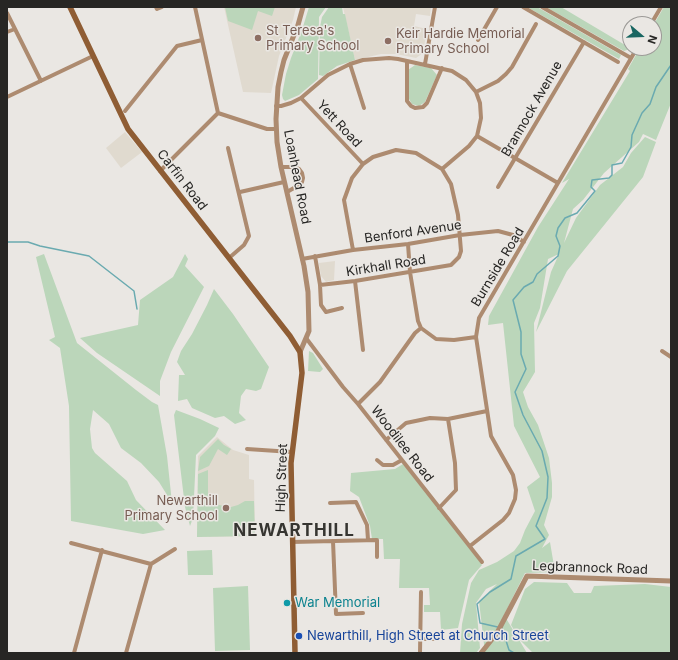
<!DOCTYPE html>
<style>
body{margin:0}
#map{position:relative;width:678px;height:660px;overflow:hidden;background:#eae7e3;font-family:Inter,sans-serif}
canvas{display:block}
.frame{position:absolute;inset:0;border:8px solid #272624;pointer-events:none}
.north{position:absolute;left:622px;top:16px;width:40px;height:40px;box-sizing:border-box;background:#eae7e3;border:1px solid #9c9a97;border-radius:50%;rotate:109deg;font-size:11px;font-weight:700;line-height:16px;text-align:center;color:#272624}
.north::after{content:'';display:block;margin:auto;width:14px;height:18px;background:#196661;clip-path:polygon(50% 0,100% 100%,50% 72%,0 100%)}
</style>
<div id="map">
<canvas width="678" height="660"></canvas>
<div class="frame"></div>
<div class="north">N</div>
</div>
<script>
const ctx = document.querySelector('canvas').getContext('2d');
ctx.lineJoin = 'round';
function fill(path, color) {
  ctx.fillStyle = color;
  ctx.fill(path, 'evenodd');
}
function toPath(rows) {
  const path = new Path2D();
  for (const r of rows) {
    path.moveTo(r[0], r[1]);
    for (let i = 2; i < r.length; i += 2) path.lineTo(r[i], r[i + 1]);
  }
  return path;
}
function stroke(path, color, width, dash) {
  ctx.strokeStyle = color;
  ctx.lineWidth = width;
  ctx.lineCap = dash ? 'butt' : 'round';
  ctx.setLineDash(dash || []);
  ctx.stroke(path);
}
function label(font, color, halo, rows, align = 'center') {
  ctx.font = font + ' Inter,sans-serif';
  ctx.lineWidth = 3;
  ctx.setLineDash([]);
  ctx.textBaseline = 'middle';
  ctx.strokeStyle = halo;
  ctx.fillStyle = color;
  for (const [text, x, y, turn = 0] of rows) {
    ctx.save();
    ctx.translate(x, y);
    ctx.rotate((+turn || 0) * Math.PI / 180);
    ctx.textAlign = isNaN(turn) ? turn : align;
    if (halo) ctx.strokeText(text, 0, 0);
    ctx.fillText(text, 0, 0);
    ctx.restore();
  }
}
fill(toPath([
 [224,7,296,7,293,20,279,56,271,93,243,92],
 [343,7,431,7,430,16,416,14,414,26,427,29,423,53,416,58,396,54,381,54,355,60],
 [125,132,142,152,121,168,106,148],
 [335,261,334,280,326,282,321,276,319,263],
 [217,437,233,450,249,455,249,479,254,480,255,536,197,537,198,456]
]), '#e0dacf');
fill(toPath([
 [225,7,275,7,272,16,258,11,252,30,228,21],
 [309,7,326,7,319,17,318,79,299,95,285,101,283,99,282,95,286,74,291,58,302,30],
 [329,7,342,7,343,14,345,14,355,60,337,66,323,76,319,75,320,27,322,17],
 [527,7,537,7,621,55,619,59],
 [546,7,561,7,625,45,630,36,630,48,633,48,624,51],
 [664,7,671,7,671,103,656,140,643,134,639,142,604,173,583,200,573,209,564,243,576,218,600,185,623,167,631,153,645,137,656,142,643,177,567,271,536,332,551,272,559,254,548,259,540,308,534,323,535,372,523,392,528,407,538,425,549,458,552,483,552,497,544,525,549,535,542,548,550,542,555,572,525,573,504,615,527,653,485,653,479,601,497,584,486,589,476,603,480,648,476,653,460,653,462,624,471,583,479,570,497,562,514,551,520,543,525,530,535,511,527,487,540,477,514,426,503,323,488,325,489,316,538,227,569,179,562,183,630,71,628,69,640,48,654,48,654,24],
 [415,65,431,68,437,75,425,102,419,106,412,104,409,99,408,70],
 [44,254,77,343,136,390,152,402,158,405,167,456,172,503,159,482,141,463,121,448,109,424,93,410,90,429,92,448,95,453,127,481,136,500,165,530,143,534,71,521,69,406,60,348,49,340,55,337,36,257],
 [185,254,188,259,185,266,204,287,171,352,160,381,160,396,97,353,80,338,138,325,140,300,173,277],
 [214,289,233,314,269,367,261,389,256,391,246,389,241,396,239,413,246,420,235,424,224,416,215,418,192,408,187,399,178,401,179,375,185,375,177,362,181,351,192,334,207,305],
 [309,351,313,353,323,369,320,372,308,371],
 [176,410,200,419,219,428,215,436,196,455,193,518,190,526,185,507,174,415],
 [218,439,224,445,231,449,227,455,218,449,209,466,198,471,200,457],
 [403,464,471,549,482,565,469,580,458,628,441,630,440,612,424,612,424,605,430,605,429,588,399,588,400,559,384,559,383,539,372,539,370,526,359,497,350,491,351,473,395,469],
 [208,470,208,496,216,504,223,506,231,507,238,505,245,501,254,501,255,536,197,537,198,474],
 [212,550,213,575,188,575,187,551],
 [534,582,567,583,574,593,591,593,594,586,645,584,671,587,671,653,533,653,521,641,511,625,525,589],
 [248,586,250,650,215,651,213,588]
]), '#bbd6ba');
stroke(toPath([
 [7,242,28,242,40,246,89,256,134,291,137,309],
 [514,653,509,650,502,628,480,623,477,604,490,592,511,579,516,556,545,539,536,526,547,498,548,477,542,451,523,415,515,392,526,369,521,354,521,332,513,300,524,287,533,282,537,274,558,256,560,246,556,236,558,228,565,218,577,213,595,191,591,187,592,180,609,178,612,175,612,165,622,163,631,147,632,135,642,113,650,104,656,87,671,65]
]), '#6aaab0', 1.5);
stroke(toPath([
 [156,7,157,9,162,7],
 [195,7,218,113,267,129,276,129],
 [523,7,618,62],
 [542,7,631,58],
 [7,13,41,81],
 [651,24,661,7],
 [7,32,15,29],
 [478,40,497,7],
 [407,61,407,101,411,106,415,108,423,107,427,103,442,68],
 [350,64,364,108],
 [425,64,435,7],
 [476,92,498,81,506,74,512,67,536,24],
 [7,97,93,56],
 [301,98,363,164],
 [276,106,281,106,291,103,301,98,328,75,350,64,363,60,389,58,398,59,452,71,466,80,476,92,480,103,481,118,477,136,469,146,442,169],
 [125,111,177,46,202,40],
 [477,136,558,183],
 [228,148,249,236,244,245,229,258],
 [281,167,293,167,299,169,302,173,303,178,302,182,299,185,287,192],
 [160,171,218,113],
 [498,187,584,42],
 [240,192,284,182],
 [408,244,410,272,418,321,421,328,436,339,454,340,476,337],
 [315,256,320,285,355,281,451,265,459,257,461,251,458,215,451,184,442,169,416,153,396,150,373,157,363,164,352,178,344,200,353,250],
 [302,259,353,250,408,244,460,235,498,231,513,235,524,242],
 [355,281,363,350],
 [320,285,321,305,326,312,342,308],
 [306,338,343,387,358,404,482,562],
 [662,351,671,357],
 [358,404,380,382,415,333,421,328],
 [386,440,406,423,430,418,448,419,487,411],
 [247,449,292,452],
 [377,460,383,465,393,465,402,460],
 [330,503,356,502,367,525,368,540],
 [439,508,456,490,455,463,448,419],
 [333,541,336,614,363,613],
 [292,542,377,540,377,557],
 [71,543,151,564],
 [470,546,503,520,509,513,515,499,516,490,513,475,491,436,476,337,479,318,637,48],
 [420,639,437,639],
 [74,653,102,550],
 [126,653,151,564,175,549],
 [420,653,421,592]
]), '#ad8b70', 4);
stroke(toPath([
 [300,352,309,331,308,292,304,266,281,167,277,142,276,119,278,87,281,72,284,60,298,25,303,7],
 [481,653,497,633,527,576,671,581]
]), '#ad8b70', 5);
stroke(toPath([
 [70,7,128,129,290,336,300,352,302,373,291,463,295,653]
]), '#8f5d34', 5.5);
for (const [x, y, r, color] of [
 [258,38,4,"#8d6e63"],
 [388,41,4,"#8d6e63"],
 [226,508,4,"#8d6e63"],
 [287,603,4,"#0f9aa8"],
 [299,636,4,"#1a4fb4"]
]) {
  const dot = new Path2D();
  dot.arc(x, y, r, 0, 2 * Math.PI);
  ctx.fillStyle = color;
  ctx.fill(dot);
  stroke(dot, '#eae7e3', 1.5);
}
label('13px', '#785e54', '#eae7e3', [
 ["St Teresa's",266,31],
 ["Primary School",266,46],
 ["Keir Hardie Memorial",396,34],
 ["Primary School",396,49],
 ["Newarthill",218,501,"right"],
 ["Primary School",218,516,"right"]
], 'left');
label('13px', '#272624', '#eae7e3', [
 ["Brannock Avenue",532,109,-60],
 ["Yett Road",339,124,47],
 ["Loanhead Road",297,177,79],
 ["Carfin Road",182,180,52],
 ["Benford Avenue",413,232,-8],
 ["Kirkhall Road",386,266,-9],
 ["Burnside Road",498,267,-59],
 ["Woodilee Road",402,444,52],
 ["High Street",282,478,-88],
 ["Legbrannock Road",590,568,2]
]);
label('13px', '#0d838f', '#eae7e3', [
 ["War Memorial",295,603]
], 'left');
label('13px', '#164399', '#eae7e3', [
 ["Newarthill, High Street at Church Street",307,636]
], 'left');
ctx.letterSpacing = '1px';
label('bold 17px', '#363531', '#eae7e3', [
 ["NEWARTHILL",294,531]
]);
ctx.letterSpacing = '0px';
</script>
